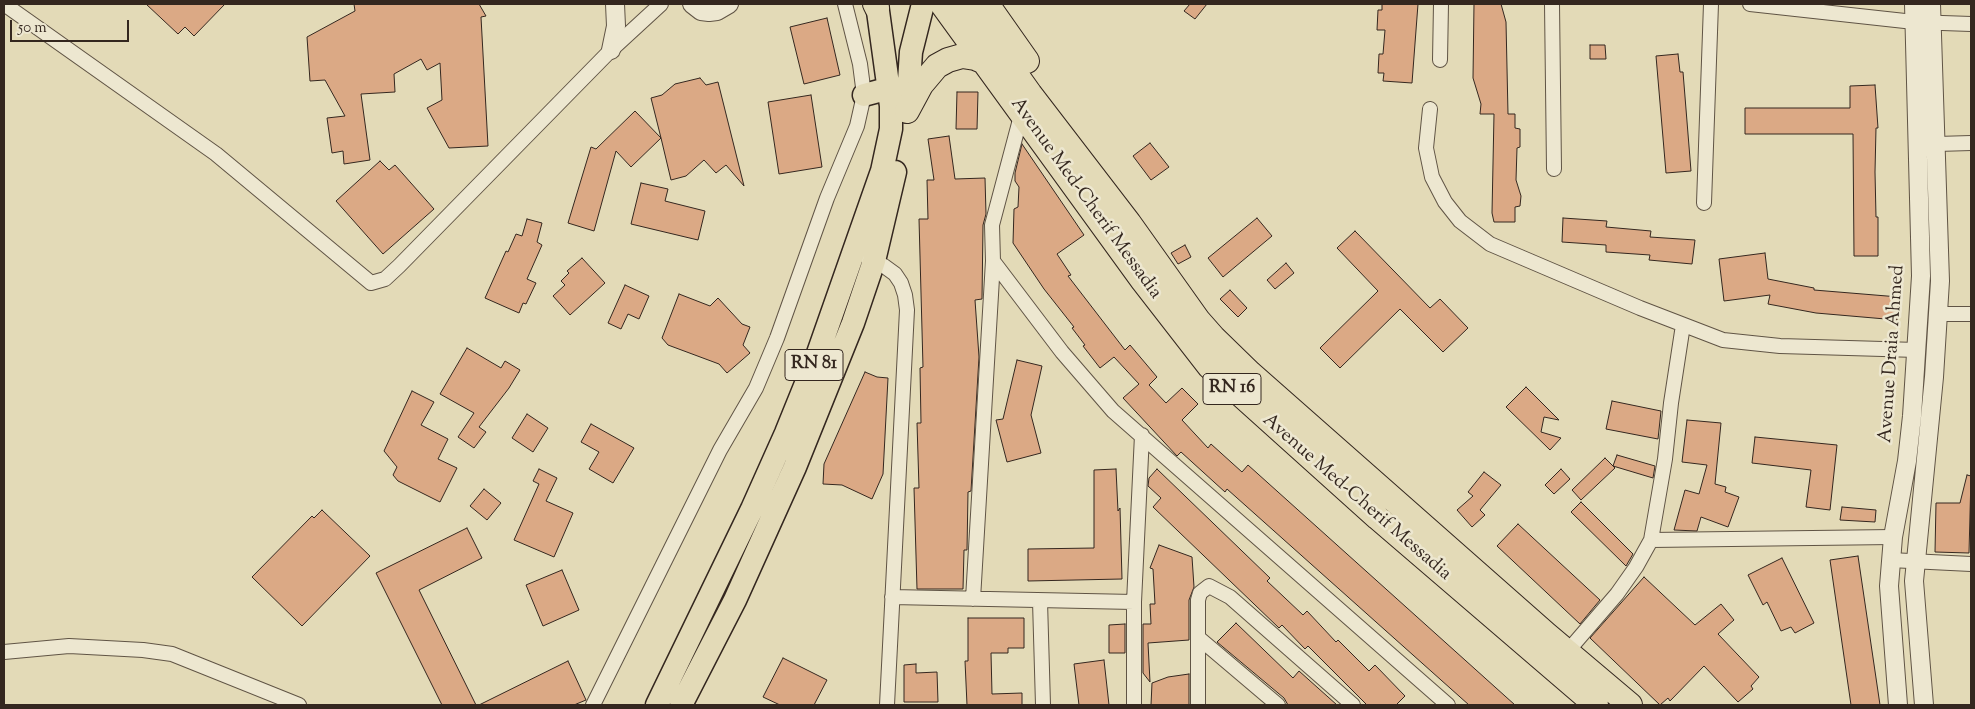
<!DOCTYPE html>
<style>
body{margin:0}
#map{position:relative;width:1975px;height:709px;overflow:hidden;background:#e3dab7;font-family:"Sorts Mill Goudy",serif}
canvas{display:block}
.frame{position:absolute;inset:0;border:5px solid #34271f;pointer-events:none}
.scale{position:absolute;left:10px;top:20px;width:119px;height:22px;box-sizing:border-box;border:2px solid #34271f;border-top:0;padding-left:6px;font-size:15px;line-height:18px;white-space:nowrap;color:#34271f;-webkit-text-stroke:4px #ede7d0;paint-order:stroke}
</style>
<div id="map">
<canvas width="1975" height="709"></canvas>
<div class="frame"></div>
<div class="scale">50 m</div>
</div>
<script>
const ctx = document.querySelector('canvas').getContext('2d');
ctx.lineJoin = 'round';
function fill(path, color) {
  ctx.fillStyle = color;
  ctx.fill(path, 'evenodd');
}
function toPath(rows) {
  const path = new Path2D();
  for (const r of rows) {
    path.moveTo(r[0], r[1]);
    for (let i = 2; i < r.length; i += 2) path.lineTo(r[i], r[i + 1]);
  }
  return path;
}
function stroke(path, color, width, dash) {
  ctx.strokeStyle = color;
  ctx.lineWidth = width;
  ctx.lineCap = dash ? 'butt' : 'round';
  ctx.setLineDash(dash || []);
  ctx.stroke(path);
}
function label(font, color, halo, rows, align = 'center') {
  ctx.font = font + ' "Sorts Mill Goudy",serif';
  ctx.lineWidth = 5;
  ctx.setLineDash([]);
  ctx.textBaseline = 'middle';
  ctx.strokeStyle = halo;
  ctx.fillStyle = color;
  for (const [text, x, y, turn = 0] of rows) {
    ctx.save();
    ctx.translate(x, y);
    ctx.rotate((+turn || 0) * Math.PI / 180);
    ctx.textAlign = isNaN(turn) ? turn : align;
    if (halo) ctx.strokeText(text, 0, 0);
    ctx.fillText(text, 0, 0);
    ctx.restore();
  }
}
const building = toPath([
 [146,4,225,4,194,36,185,27,178,34,146,4],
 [354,4,479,4,486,16,481,17,488,146,449,148,427,108,442,100,440,63,427,70,421,59,394,74,395,92,361,94,370,160,344,164,343,151,332,153,327,118,345,116,325,80,310,81,307,37,355,11,354,4],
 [1190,4,1207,4,1195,19,1184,11,1190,4],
 [1382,4,1418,4,1412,83,1383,81,1384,73,1378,73,1379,54,1383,54,1385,30,1377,30,1378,10,1382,10,1382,4],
 [1474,4,1501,4,1506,22,1508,114,1515,114,1515,128,1520,129,1520,147,1517,148,1516,180,1521,196,1520,206,1515,207,1515,222,1494,222,1492,213,1494,114,1480,114,1481,104,1473,78,1474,4],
 [827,18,840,75,804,84,790,27,827,18],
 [1590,45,1605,45,1606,59,1590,59,1590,45],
 [1678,54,1680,72,1683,72,1691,171,1666,173,1656,56,1678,54],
 [700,78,706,85,718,82,744,186,726,165,716,173,704,160,686,176,671,180,661,138,631,167,616,151,594,231,568,223,591,147,596,149,635,111,661,138,651,98,662,95,675,84,700,78],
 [1875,85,1878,128,1876,128,1875,172,1876,217,1878,217,1878,256,1854,256,1853,134,1745,134,1745,108,1850,108,1850,86,1875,85],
 [957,92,978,92,977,129,956,129,957,92],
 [811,95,822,167,779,174,768,102,811,95],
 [949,136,955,179,985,178,986,214,983,225,982,299,975,300,979,357,971,491,968,492,967,550,964,550,963,589,917,589,914,488,919,488,917,423,921,423,920,368,923,367,919,219,928,219,927,180,934,180,928,139,949,136],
 [1150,143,1169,167,1151,180,1133,156,1150,143],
 [1022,144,1084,235,1057,254,1071,275,1068,276,1125,350,1130,345,1157,377,1149,385,1166,403,1182,388,1198,404,1182,420,1208,448,1211,444,1242,472,1248,465,1515,705,1469,705,1227,489,1225,492,1181,452,1177,456,1123,398,1139,384,1114,357,1100,368,1083,346,1085,345,1072,328,1074,327,1044,289,1013,243,1014,209,1018,207,1019,187,1015,181,1015,173,1022,144],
 [380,161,389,170,395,165,434,209,383,254,336,201,380,161],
 [641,183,668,189,665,201,705,211,698,240,631,224,641,183],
 [1257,218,1272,236,1223,277,1208,258,1257,218],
 [1563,218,1607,221,1606,227,1651,231,1650,237,1695,240,1692,264,1649,260,1650,255,1606,252,1606,245,1562,242,1563,218],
 [527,219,542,223,537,242,542,245,527,279,536,283,526,304,523,303,519,313,485,298,506,251,508,252,516,234,522,236,527,219],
 [1355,231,1430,308,1440,299,1468,328,1443,352,1400,309,1340,368,1320,348,1378,291,1337,248,1355,231],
 [1185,245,1191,257,1178,264,1171,253,1185,245],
 [1765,253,1768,279,1814,288,1814,290,1899,297,1897,320,1816,313,1768,304,1770,295,1724,301,1719,259,1765,253],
 [582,258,605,283,570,315,553,296,565,285,561,281,569,273,567,271,582,258],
 [1286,263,1294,273,1275,289,1267,280,1286,263],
 [625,285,649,296,639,319,628,314,621,329,608,323,625,285],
 [1230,290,1247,308,1238,317,1220,299,1230,290],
 [679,294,710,306,718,298,742,324,750,327,743,345,750,353,727,373,719,364,668,345,662,338,679,294],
 [467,348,501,368,505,361,520,370,509,388,479,427,486,432,474,448,458,437,474,413,440,394,467,348],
 [1017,360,1042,366,1031,415,1041,453,1007,462,996,420,1003,419,1017,360],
 [865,372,877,377,888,378,883,474,872,499,842,485,823,484,824,464,865,372],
 [1526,387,1559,420,1544,417,1541,432,1561,438,1550,450,1506,407,1526,387],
 [412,391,434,402,421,425,448,439,438,459,457,468,440,502,398,481,393,475,397,467,384,451,412,391],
 [1612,401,1661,411,1658,439,1606,429,1612,401],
 [527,414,548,428,533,452,512,438,527,414],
 [1687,420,1721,423,1715,484,1726,487,1725,492,1739,497,1728,527,1701,517,1697,531,1674,530,1685,490,1699,494,1707,465,1682,462,1687,420],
 [591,424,634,448,613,483,589,469,599,452,581,442,591,424],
 [1755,437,1837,445,1830,510,1806,507,1811,470,1752,463,1755,437],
 [1617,455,1655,466,1653,478,1613,466,1617,455],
 [1605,458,1615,468,1581,500,1572,490,1605,458],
 [539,469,557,478,546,501,573,513,554,557,514,540,539,484,533,481,539,469],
 [1116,469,1118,511,1120,508,1122,579,1028,581,1028,549,1094,548,1094,470,1116,469],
 [1157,469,1270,578,1267,581,1303,615,1307,611,1336,642,1338,640,1369,671,1375,665,1405,696,1396,705,1367,705,1308,646,1305,649,1282,625,1279,628,1153,507,1161,498,1148,486,1149,478,1157,469],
 [1561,469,1570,479,1554,494,1545,485,1561,469],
 [1484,472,1501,485,1480,510,1485,515,1472,527,1457,510,1473,496,1468,492,1484,472],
 [1967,475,1971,476,1969,553,1935,552,1936,503,1960,503,1967,475],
 [484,489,501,503,487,520,470,506,484,489],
 [1581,502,1633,554,1626,566,1571,512,1581,502],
 [1842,507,1876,510,1875,522,1840,520,1842,507],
 [322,510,370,556,302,626,252,577,312,516,314,518,322,510],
 [1518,524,1600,600,1580,624,1497,546,1518,524],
 [467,528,482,558,419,590,476,705,442,705,376,573,467,528],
 [1159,545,1192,557,1194,587,1189,600,1189,640,1148,643,1150,682,1143,673,1143,624,1151,624,1150,604,1155,604,1153,569,1150,568,1159,545],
 [1858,556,1880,705,1851,705,1830,560,1858,556],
 [1782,558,1814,623,1795,633,1791,627,1781,631,1767,602,1763,605,1748,575,1782,558],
 [562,570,579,610,543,626,526,585,562,570],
 [1644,577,1695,625,1721,604,1734,620,1718,634,1759,677,1751,686,1753,689,1738,702,1704,666,1670,701,1668,698,1660,705,1590,638,1644,577],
 [968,618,1024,618,1024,648,1008,648,1008,653,991,653,992,694,1022,693,1022,705,967,705,965,661,968,661,968,618],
 [1236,623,1293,678,1299,671,1337,705,1288,705,1284,698,1217,642,1236,623],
 [1125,624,1125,653,1109,653,1109,625,1125,624],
 [783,658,827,680,814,705,780,705,763,697,783,658],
 [1104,660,1109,705,1079,705,1074,664,1104,660],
 [568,661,586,700,574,705,479,705,568,661],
 [916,664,916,673,937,672,938,702,904,702,904,665,916,664],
 [1189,674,1189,705,1151,705,1152,683,1168,677,1189,674]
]);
fill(building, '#dba985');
stroke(building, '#34271f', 1);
const minor = toPath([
 [4,4,216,154,371,283,385,279,399,266,611,50,661,4],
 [1552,4,1554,169],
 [1750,4,1914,22,1971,24],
 [1440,60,1441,4],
 [1430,109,1426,148,1432,177,1445,202,1460,221,1490,244,1640,308,1723,340,1780,346,1917,350],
 [1937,144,1971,143],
 [1704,203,1711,4],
 [868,259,884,266,895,274,901,283,905,295,907,310,887,705],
 [993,261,1062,352,1113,411,1448,705],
 [1938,314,1971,314],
 [1651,540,1893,537],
 [1890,560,1971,564],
 [892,597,1134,602],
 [973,599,993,261,992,225,1022,112],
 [1040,601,1043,705],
 [1200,639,1278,705],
 [4,652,69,646,143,650,172,654,299,705],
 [1567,652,1617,594,1636,567,1651,540,1665,459,1671,403,1683,325],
 [593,705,720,450,756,388,777,338,827,198,857,126,864,95,860,64,845,4],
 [1134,705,1134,602,1142,435],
 [1198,705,1198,600,1200,593,1209,586,1230,597,1353,705]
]);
const tertiary = toPath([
 [692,4,701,11,709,12,717,11,729,4],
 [611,50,616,26,615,4],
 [1898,705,1889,586,1893,537,1907,461,1912,416,1921,276,1914,4],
 [1924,705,1914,581,1934,377,1940,281,1931,4]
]);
const primary = toPath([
 [864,95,890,88],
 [907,111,911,52,923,4],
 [657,705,752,509,786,433,816,359,882,171,891,129,891,106,877,4],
 [681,705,735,600,795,467,853,323,874,261,895,172]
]);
const trunk = toPath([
 [875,4,877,8],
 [942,4,1143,281,1209,366,1378,518,1596,705],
 [966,4,1030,94,1129,223,1198,320,1213,337,1250,373,1546,634,1630,705],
 [987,4,1027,61],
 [907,111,921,85,937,66,948,60,962,56,975,58,987,63]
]);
stroke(minor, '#605445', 16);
stroke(tertiary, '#605445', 20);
stroke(primary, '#34271f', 25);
stroke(trunk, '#34271f', 26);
stroke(minor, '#ede7d0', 14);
stroke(tertiary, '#ede7d0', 18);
stroke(primary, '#e3dab7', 22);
stroke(trunk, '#e3dab7', 24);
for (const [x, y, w] of [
 [814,365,58],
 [1232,389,58]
]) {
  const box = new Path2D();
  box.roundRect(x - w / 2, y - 15.5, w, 31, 4);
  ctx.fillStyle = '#ede7d0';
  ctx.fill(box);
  stroke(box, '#34271f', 1);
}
label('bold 18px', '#34271f', null, [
 ["RN 81",814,365],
 ["RN 16",1232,389]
]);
label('19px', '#34271f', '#ede7d0', [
 ["Avenue Med-Cherif Messadia",1085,199,54],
 ["Avenue Draia Ahmed",1893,354,-86],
 ["Avenue Med-Cherif Messadia",1356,498,41]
]);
</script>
